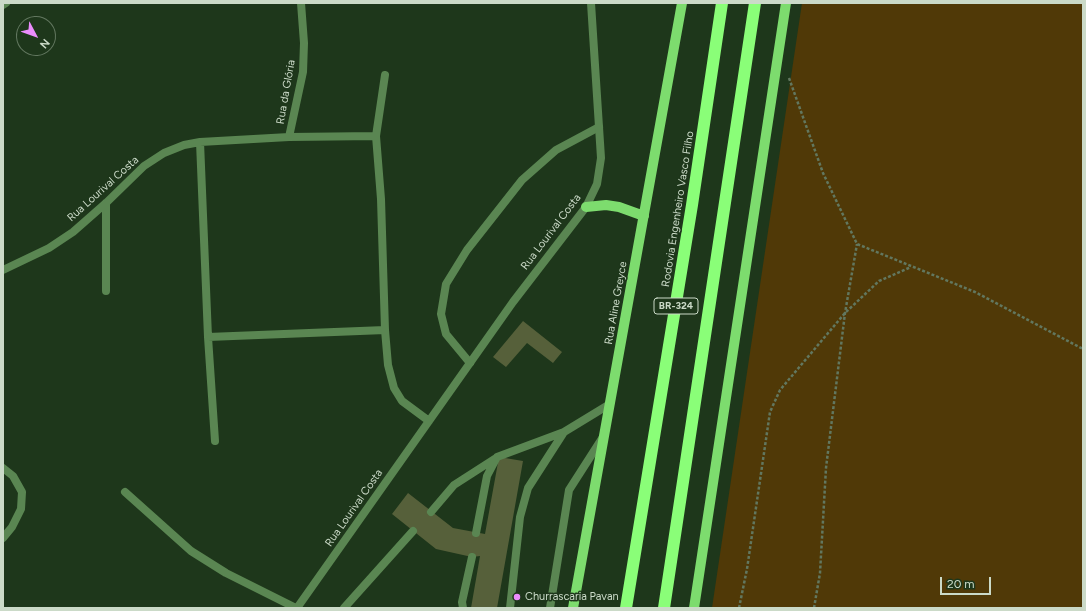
<!DOCTYPE html>
<meta charset="utf-8">
<style>
body{margin:0}
#map{position:relative;width:1086px;height:611px;overflow:hidden;background:#1e371b;font-family:Figtree,sans-serif}
canvas{display:block}
.frame{position:absolute;inset:0;border:4px solid #cbdac8;pointer-events:none}
.north{position:absolute;left:16px;top:16px;width:40px;height:40px;box-sizing:border-box;background:#1e371b;border:1px solid #637860;border-radius:50%;rotate:131deg;font-size:11px;font-weight:700;line-height:16px;text-align:center;color:#cbdac8}
.north::after{content:'';display:block;margin:auto;width:14px;height:18px;background:#eb8dfc;clip-path:polygon(50% 0,100% 100%,50% 72%,0 100%)}
.scale{position:absolute;left:940px;top:577px;width:51px;height:18px;box-sizing:border-box;border:2px solid #cbdac8;border-top:0;padding-left:5px;font-size:12px;line-height:14px;white-space:nowrap;color:#cbdac8;-webkit-text-stroke:3px #1e371b;paint-order:stroke}
</style>
<div id="map">
<canvas width="1086" height="611"></canvas>
<div class="frame"></div>
<div class="north">N</div>
<div class="scale">20 m</div>
</div>
<script>
const ctx = document.querySelector('canvas').getContext('2d');
ctx.lineJoin = 'round';
function fill(path, color) {
  ctx.fillStyle = color;
  ctx.fill(path, 'evenodd');
}
function toPath(rows) {
  const path = new Path2D();
  for (const r of rows) {
    path.moveTo(r[0], r[1]);
    for (let i = 2; i < r.length; i += 2) path.lineTo(r[i], r[i + 1]);
  }
  return path;
}
function stroke(path, color, width, dash) {
  ctx.strokeStyle = color;
  ctx.lineWidth = width;
  ctx.lineCap = dash ? 'butt' : 'round';
  ctx.setLineDash(dash || []);
  ctx.stroke(path);
}
function label(font, color, halo, rows, align = 'center') {
  ctx.font = font + ' Figtree,sans-serif';
  ctx.lineWidth = 3;
  ctx.setLineDash([]);
  ctx.textBaseline = 'middle';
  ctx.strokeStyle = halo;
  ctx.fillStyle = color;
  for (const [text, x, y, turn = 0] of rows) {
    ctx.save();
    ctx.translate(x, y);
    ctx.rotate((+turn || 0) * Math.PI / 180);
    ctx.textAlign = isNaN(turn) ? turn : align;
    if (halo) ctx.strokeText(text, 0, 0);
    ctx.fillText(text, 0, 0);
    ctx.restore();
  }
}
fill(toPath([
 [802,3,1083,3,1083,608,712,608]
]), '#503907');
fill(toPath([
 [523,321,562,352,553,363,527,343,506,367,493,357],
 [499,457,523,461,497,608,471,608,480,556,472,557,436,549,392,514,408,493,453,528,485,534]
]), '#56603a');
stroke(toPath([
 [789,78,823,173,857,244,975,292,1083,349],
 [739,608,747,569,770,412,780,390,845,313,879,281,911,267],
 [814,608,820,573,826,468,845,313,857,244]
]), '#62775f', 2.5, [3, 2]);
stroke(toPath([
 [470,363,446,334,441,314,446,284,467,250,522,180,556,150,599,127],
 [125,492,191,551,226,573,296,608],
 [431,512,454,485,496,458],
 [476,533,487,476,497,457,564,432],
 [344,608,413,531],
 [463,608,462,602,472,557],
 [510,608,520,517,528,488,564,432,610,404],
 [550,608,569,490,603,437]
]), '#5a8652', 8);
stroke(toPath([
 [3,5,6,3],
 [385,75,376,136,381,199,385,330,388,365,394,388,402,401,429,421],
 [289,137,303,72,304,43,301,3],
 [200,142,208,337,215,441],
 [106,203,106,291],
 [3,270,49,248,73,232,106,203,144,166,164,153,184,145,200,142,289,137,376,136],
 [208,337,385,330],
 [3,468,13,476,22,492,21,509,12,527,3,538],
 [297,608,513,302,586,207,597,184,601,158,591,3]
]), '#5a8652', 8);
stroke(toPath([
 [586,207,606,205,619,207,644,216],
 [573,608,682,3],
 [694,608,786,3]
]), '#7ddc6e', 10);
stroke(toPath([
 [626,608,692,205,722,3],
 [664,608,755,3]
]), '#8afe78', 12);
for (const [x, y, r, color] of [
 [517,597,4,"#eb8dfc"]
]) {
  const dot = new Path2D();
  dot.arc(x, y, r, 0, 2 * Math.PI);
  ctx.fillStyle = color;
  ctx.fill(dot);
  stroke(dot, '#1e371b', 1.5);
}
for (const [x, y, w] of [
 [676,306,44]
]) {
  const box = new Path2D();
  box.roundRect(x - w / 2, y - 8, w, 16, 3);
  ctx.fillStyle = '#1e371b';
  ctx.fill(box);
  stroke(box, '#cbdac8', 1);
}
label('bold 10px', '#cbdac8', null, [
 ["BR-324",676,306]
]);
label('11px', '#cbdac8', '#1e371b', [
 ["Rua da Glória",286,92,-80],
 ["Rua Lourival Costa",103,189,-42],
 ["Rodovia Engenheiro Vasco Filho",678,209,-81],
 ["Rua Lourival Costa",551,232,-53],
 ["Rua Aline Greyce",616,303,-80],
 ["Rua Lourival Costa",354,508,-55]
]);
label('11px', '#cbdac8', '#1e371b', [
 ["Churrascaria Pavan",525,597]
], 'left');
</script>
